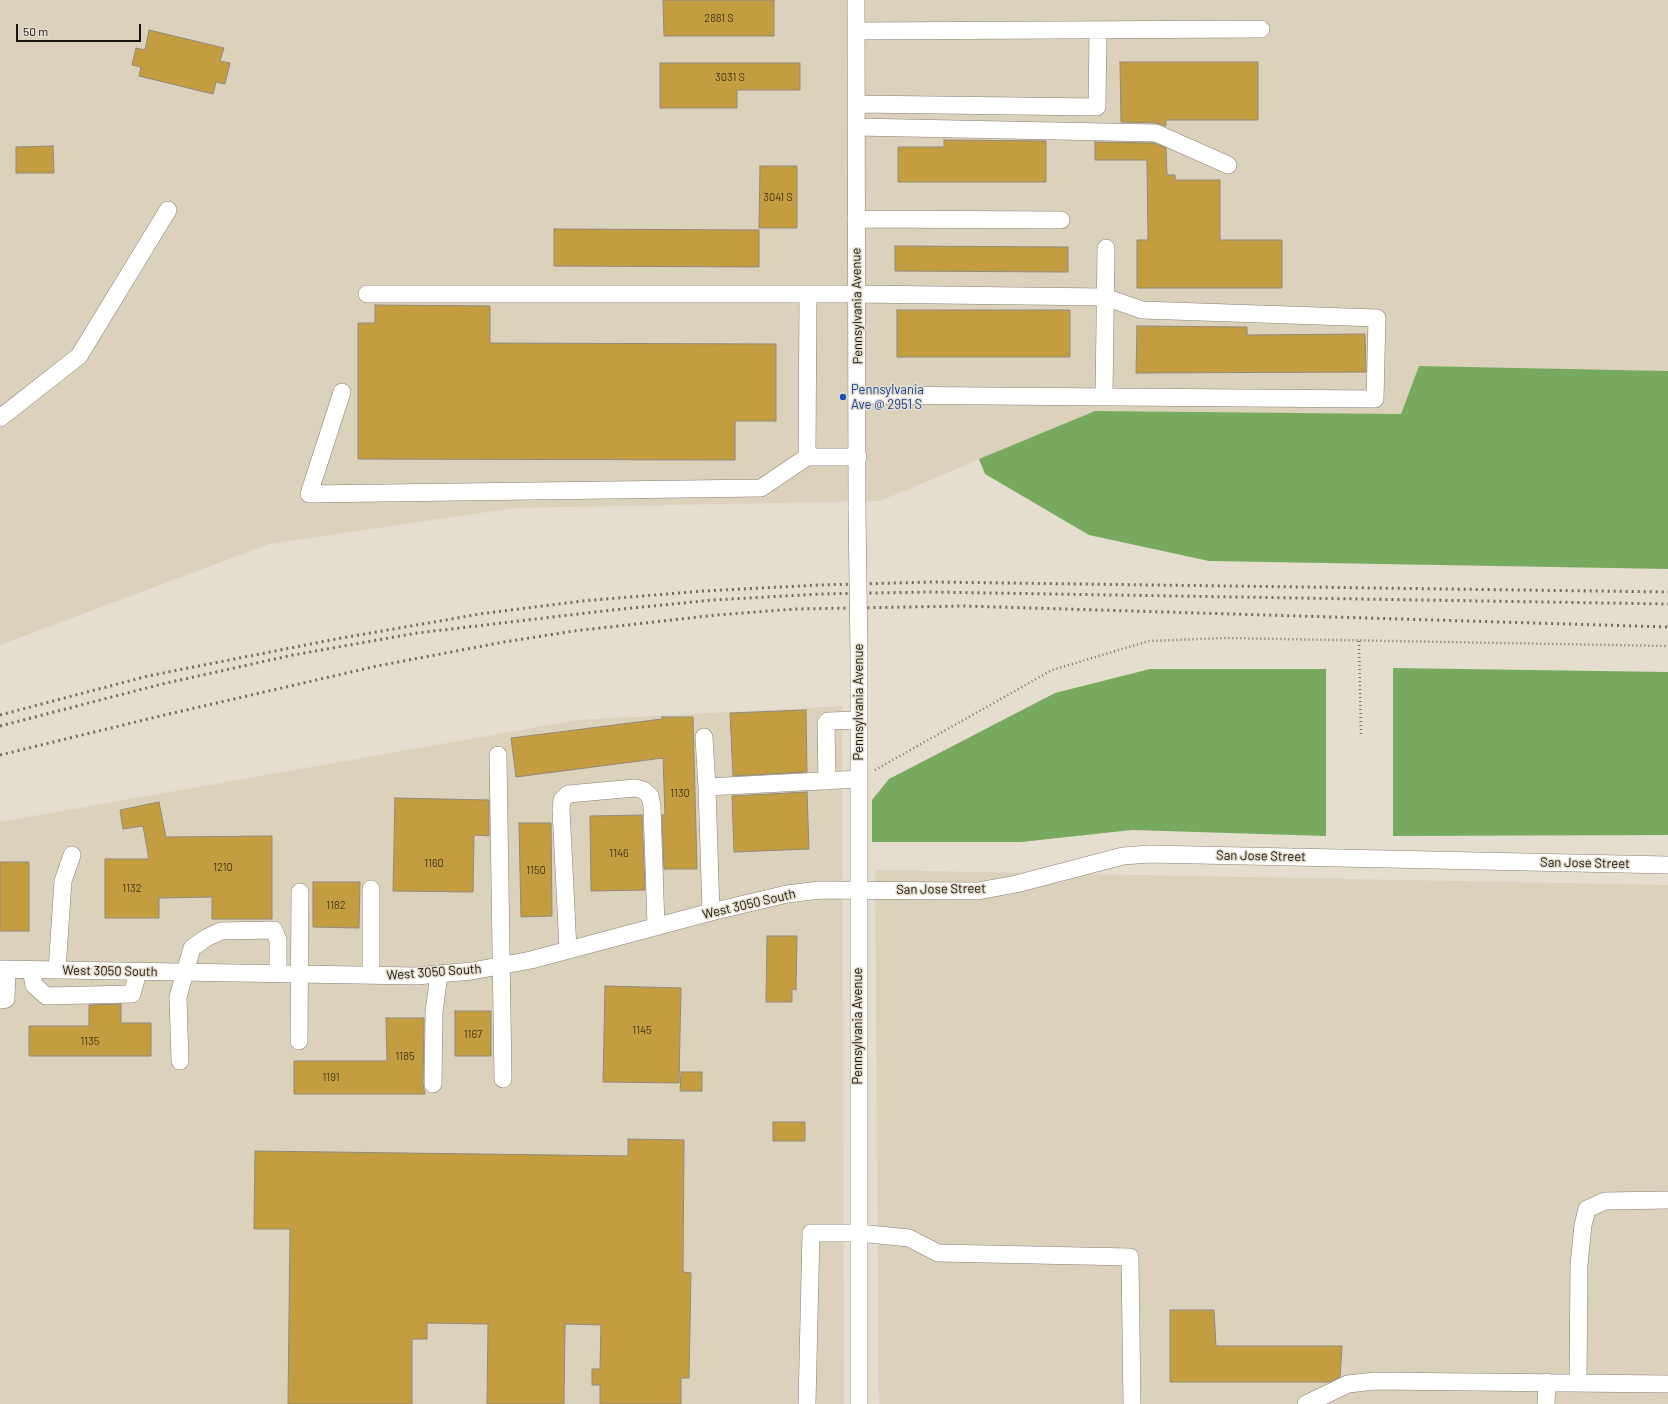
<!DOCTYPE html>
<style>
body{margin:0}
#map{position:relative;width:1668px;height:1404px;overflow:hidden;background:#e5dece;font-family:Barlow,sans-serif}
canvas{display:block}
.scale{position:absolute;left:16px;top:24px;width:125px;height:18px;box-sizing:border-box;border:2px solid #181510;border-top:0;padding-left:5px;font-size:12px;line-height:14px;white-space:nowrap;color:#181510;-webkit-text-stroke:3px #e5dece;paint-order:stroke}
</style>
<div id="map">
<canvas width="1668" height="1404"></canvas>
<div class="scale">50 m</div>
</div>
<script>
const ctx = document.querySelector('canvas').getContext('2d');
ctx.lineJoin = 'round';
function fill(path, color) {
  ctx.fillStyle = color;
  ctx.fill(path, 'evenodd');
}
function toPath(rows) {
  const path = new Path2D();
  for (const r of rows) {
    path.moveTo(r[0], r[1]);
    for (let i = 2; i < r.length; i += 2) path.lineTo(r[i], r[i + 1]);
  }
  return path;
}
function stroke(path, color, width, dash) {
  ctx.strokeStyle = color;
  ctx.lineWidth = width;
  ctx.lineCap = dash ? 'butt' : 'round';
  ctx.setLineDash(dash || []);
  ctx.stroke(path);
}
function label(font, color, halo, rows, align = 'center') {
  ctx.font = font + ' Barlow,sans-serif';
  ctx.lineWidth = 3;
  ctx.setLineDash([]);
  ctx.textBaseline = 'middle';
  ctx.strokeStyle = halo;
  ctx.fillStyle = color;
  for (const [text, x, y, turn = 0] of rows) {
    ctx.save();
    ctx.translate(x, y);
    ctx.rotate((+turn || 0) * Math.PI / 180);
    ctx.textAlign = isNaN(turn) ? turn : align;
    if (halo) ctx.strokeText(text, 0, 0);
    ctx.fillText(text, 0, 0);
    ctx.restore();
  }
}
fill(toPath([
 [0,0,1668,0,1668,371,1419,366,1401,414,1095,411,880,501,514,508,269,544,0,645],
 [842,706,844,1404,0,1404,0,822,578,720],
 [875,870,1668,885,1668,1404,879,1404]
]), '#dcd1bb');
fill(toPath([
 [1419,366,1668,371,1668,569,1209,561,1089,535,985,474,979,459,1095,411,1401,414],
 [1393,668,1668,672,1668,835,1393,836],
 [1150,669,1326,669,1326,836,1132,830,1021,842,872,842,872,800,889,779,1055,693]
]), '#77aa5f');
const building = toPath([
 [663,0,774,0,774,36,664,36,663,0],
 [149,30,224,48,220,61,230,63,225,84,216,82,213,94,139,76,141,67,132,65,136,48,145,50,149,30],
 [1120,62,1258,62,1258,120,1166,120,1166,126,1156,123,1121,122,1120,62],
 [660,63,800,63,800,90,737,90,737,108,660,108,660,63],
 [944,140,1046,141,1046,182,898,182,898,147,944,147,944,140],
 [1095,142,1154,143,1166,148,1167,175,1175,175,1175,180,1220,180,1220,240,1282,240,1282,288,1137,288,1137,240,1148,240,1147,160,1095,160,1095,142],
 [53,146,54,173,16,173,16,147,53,146],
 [760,166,797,166,797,228,759,228,760,166],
 [554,229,759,230,759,267,554,266,554,229],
 [895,246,1068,247,1068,272,895,271,895,246],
 [375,305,490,306,490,343,776,344,776,421,735,421,735,460,358,459,358,323,375,323,375,305],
 [897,310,1070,310,1070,357,897,357,897,310],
 [1137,326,1247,327,1247,335,1365,334,1366,372,1136,373,1137,326],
 [806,710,807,772,733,776,730,713,806,710],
 [662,717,693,717,697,869,664,869,662,815,665,815,663,758,516,777,511,738,662,719,662,717],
 [807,792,809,849,734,852,732,796,807,792],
 [395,798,489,800,489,836,474,835,473,892,393,891,395,798],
 [159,802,166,837,272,836,272,919,212,919,212,897,159,898,159,918,105,918,105,859,149,859,143,826,123,829,120,810,159,802],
 [642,815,645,890,591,891,590,816,642,815],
 [519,823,551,823,552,916,521,917,519,823],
 [0,862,29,862,29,931,0,931,0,862],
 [313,882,360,882,359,928,313,927,313,882],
 [767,936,797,936,796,990,792,989,792,1002,766,1002,767,936],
 [605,986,681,988,679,1083,603,1082,605,986],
 [121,1004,121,1023,151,1023,151,1056,29,1056,29,1026,89,1026,89,1005,121,1004],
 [455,1011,491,1011,491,1056,455,1056,455,1011],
 [386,1018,424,1018,423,1084,425,1094,294,1094,294,1061,387,1061,386,1018],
 [681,1072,702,1072,702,1091,680,1091,681,1072],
 [773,1122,805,1122,805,1141,773,1141,773,1122],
 [628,1139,684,1140,683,1272,691,1273,689,1378,681,1378,681,1404,600,1404,600,1385,592,1385,592,1369,600,1369,601,1325,565,1324,564,1404,487,1404,488,1324,427,1323,427,1339,412,1339,412,1404,288,1404,290,1229,254,1229,255,1151,628,1156,628,1139],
 [1170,1310,1214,1310,1216,1346,1342,1346,1340,1377,1330,1382,1170,1382,1170,1310]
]);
fill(building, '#c49d41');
stroke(building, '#918a7c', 1);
const minor = toPath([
 [856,0,857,510],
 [856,31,1261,29],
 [856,104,1097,107,1098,30],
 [856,127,1156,133,1228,165],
 [856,219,1061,220],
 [367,294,856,294,1105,297,1142,310,1377,318,1375,399,858,395],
 [808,294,807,457,858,457],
 [342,392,309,494,761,488,807,457],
 [1104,397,1106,248],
 [0,418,79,356,168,210],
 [859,654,859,1404],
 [704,737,707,787],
 [498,755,503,1079],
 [827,781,826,723,828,721,859,720],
 [371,889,371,975],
 [711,912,707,787,859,779],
 [568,950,561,809,562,800,568,794,635,788,643,790,650,796,652,806,656,927],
 [0,969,416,976,472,971,531,960,711,912,787,894,820,890,978,891,1016,884,1123,856,1150,854,1668,865],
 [31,970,34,985,46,996,132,994,138,972],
 [57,970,63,881,72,855],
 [0,1000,6,999,7,970],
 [299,1041,300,892],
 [180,1061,178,997,192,948,206,938,221,931,274,930,278,940,278,974],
 [433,1084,434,1012,439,974],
 [1578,1383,1579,1265,1583,1225,1587,1209,1605,1201,1668,1200],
 [807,1404,811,1233,859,1233,909,1238,938,1253,1130,1257,1132,1404],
 [1306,1404,1348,1384,1375,1381,1668,1384],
 [1546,1404,1547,1382]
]);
stroke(minor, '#878072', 18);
stroke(toPath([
 [1359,641,1361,735],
 [875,770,1052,670,1149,641,1225,638,1668,646]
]), '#787369', 2.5, [1, 3]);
stroke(minor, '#fff', 17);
stroke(toPath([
 [0,715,148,676,336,639,480,614,582,601,703,591,819,585,934,582,1668,592],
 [0,726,162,684,293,655,417,633,612,610,713,600,820,594,928,592,1668,604],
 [0,755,156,717,377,666,504,642,574,631,716,615,795,609,964,606,1668,627]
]), '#716c63', 3, [2, 4]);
const minorBridge = toPath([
 [857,510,859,654]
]);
stroke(minorBridge, '#878072', 18, []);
stroke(minorBridge, '#fff', 17);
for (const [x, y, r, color] of [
 [843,397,4,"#1a4fb4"]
]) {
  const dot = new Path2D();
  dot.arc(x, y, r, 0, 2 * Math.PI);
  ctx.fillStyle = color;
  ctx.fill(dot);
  stroke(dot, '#e5dece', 1.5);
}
label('11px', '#43371c', null, [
 ["2881 S",719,18],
 ["3031 S",730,77],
 ["3041 S",778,197],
 ["1130",680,793],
 ["1146",619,853],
 ["1160",434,863],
 ["1210",223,867],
 ["1150",536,870],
 ["1132",132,888],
 ["1182",336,905],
 ["1145",642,1030],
 ["1167",473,1034],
 ["1135",90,1041],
 ["1185",405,1056],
 ["1191",331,1077]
]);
label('13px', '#181510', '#e5dece', [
 ["Pennsylvania Avenue",857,306,-91],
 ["Pennsylvania Avenue",859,702,-90],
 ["San Jose Street",1261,856,1],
 ["San Jose Street",1585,863,1],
 ["San Jose Street",941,889,-1],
 ["West 3050 South",749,904,-13],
 ["West 3050 South",110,971,1],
 ["West 3050 South",434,972,-4],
 ["Pennsylvania Avenue",858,1026,-90]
]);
label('13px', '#164399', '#e5dece', [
 ["Pennsylvania",851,390],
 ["Ave @ 2951 S",851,405]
], 'left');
</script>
